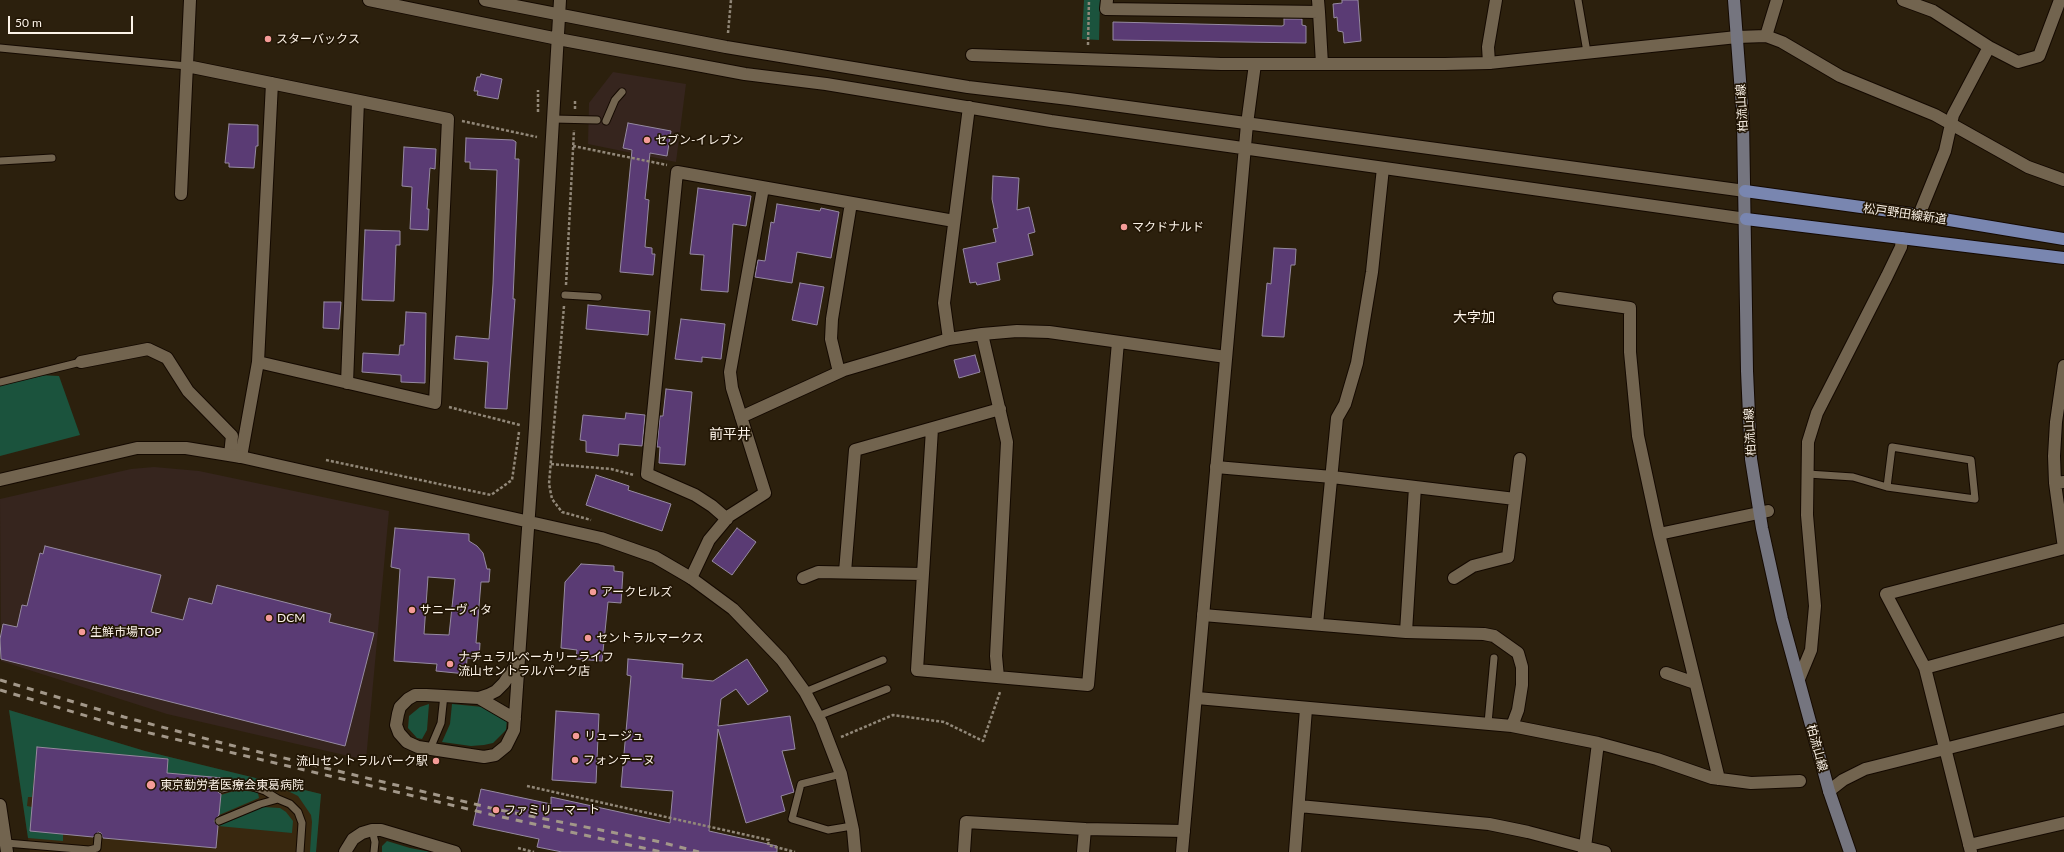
<!DOCTYPE html>
<meta charset="utf-8">
<style>
body{margin:0}
#map{position:relative;width:2064px;height:852px;overflow:hidden;background:#2c200d;font-family:Lato,sans-serif}
canvas{display:block}
.scale{position:absolute;left:8px;top:16px;width:125px;height:18px;box-sizing:border-box;border:2px solid #fcf3e8;border-top:0;padding-left:5px;font-size:12px;line-height:14px;white-space:nowrap;color:#fcf3e8;-webkit-text-stroke:3px #221605;paint-order:stroke}
</style>
<div id="map">
<canvas width="2064" height="852"></canvas>
<div class="scale">50 m</div>
</div>
<script>
const ctx = document.querySelector('canvas').getContext('2d');
ctx.lineJoin = 'round';
function fill(path, color) {
  ctx.fillStyle = color;
  ctx.fill(path, 'evenodd');
}
function toPath(rows) {
  const path = new Path2D();
  for (const r of rows) {
    path.moveTo(r[0], r[1]);
    for (let i = 2; i < r.length; i += 2) path.lineTo(r[i], r[i + 1]);
  }
  return path;
}
function stroke(path, color, width, dash) {
  ctx.strokeStyle = color;
  ctx.lineWidth = width;
  ctx.lineCap = dash ? 'butt' : 'round';
  ctx.setLineDash(dash || []);
  ctx.stroke(path);
}
function label(font, color, halo, rows, align = 'center') {
  ctx.font = font + ' Lato,"Noto Sans JP",sans-serif';
  ctx.lineWidth = 3.5;
  ctx.setLineDash([]);
  ctx.textBaseline = 'middle';
  ctx.strokeStyle = halo;
  ctx.fillStyle = color;
  for (const [text, x, y, turn = 0] of rows) {
    ctx.save();
    ctx.translate(x, y);
    ctx.rotate((+turn || 0) * Math.PI / 180);
    ctx.textAlign = isNaN(turn) ? turn : align;
    if (halo) ctx.strokeText(text, 0, 0);
    ctx.fillText(text, 0, 0);
    ctx.restore();
  }
}
fill(toPath([
 [613,72,686,84,676,162,588,144,589,103],
 [154,467,199,471,389,511,366,760,167,714,1,661,0,499,131,469]
]), '#36251e');
fill(toPath([
 [9,710,145,751,321,794,316,852,30,852]
]), '#39280f');
fill(toPath([
 [1084,0,1100,0,1099,40,1082,39],
 [38,375,59,376,80,435,0,456,0,385],
 [429,704,427,730,422,739,417,738,408,728,409,716,420,707],
 [452,704,483,707,507,719,506,730,493,743,484,745,471,746,442,742,450,724],
 [9,710,145,751,321,794,316,852,310,852,312,822,311,815,298,796,286,790,253,782,243,781,222,784,222,778,167,773,168,759,37,747,32,797,28,797,27,806,32,807,30,831,63,834,63,841,28,838],
 [237,790,256,792,258,793,259,798,219,815,221,795],
 [263,807,280,808,286,812,293,821,292,833,218,826],
 [387,841,410,848,431,852,382,852,382,846]
]), '#1b533d');
const building = toPath([
 [1342,0,1358,0,1361,41,1344,43,1343,32,1338,31,1337,17,1334,18,1333,4,1342,3,1342,0],
 [1284,19,1302,19,1302,25,1306,26,1306,43,1113,40,1113,22,1282,26,1284,25,1284,19],
 [481,74,502,79,498,99,477,95,478,91,474,91,477,77,480,77,481,74],
 [628,123,671,131,667,156,650,153,645,199,649,200,645,247,652,248,652,254,655,254,653,275,620,272,632,150,623,148,628,123],
 [229,124,258,125,258,146,256,146,254,168,229,167,229,163,225,163,229,124],
 [466,138,513,140,516,142,515,159,519,159,513,299,515,299,507,409,485,408,488,362,454,359,456,336,489,339,493,284,497,170,470,169,470,162,465,162,466,138],
 [404,147,436,149,435,169,430,168,427,209,429,209,428,230,410,229,412,187,402,186,404,147],
 [993,176,1019,178,1017,210,1029,207,1035,232,1028,234,1033,255,997,263,1000,280,977,285,976,282,970,283,963,249,996,242,993,229,998,228,992,199,993,176],
 [698,188,751,196,746,226,733,224,728,292,701,290,704,255,690,254,698,188],
 [777,204,820,211,821,208,839,212,831,258,797,252,792,283,755,277,758,260,765,261,771,222,774,223,777,204],
 [365,230,400,231,400,245,396,245,394,301,362,300,365,230],
 [1274,248,1296,249,1295,265,1291,265,1284,337,1262,336,1267,283,1271,284,1274,248],
 [800,283,824,287,817,325,792,320,800,283],
 [324,302,341,302,339,329,323,328,324,302],
 [588,305,650,311,648,335,586,329,588,305],
 [406,312,426,313,425,383,401,382,401,375,362,372,363,353,399,355,400,345,404,345,406,312],
 [681,319,725,324,721,359,702,357,702,362,675,359,681,319],
 [975,355,980,372,959,378,954,360,975,355],
 [666,389,692,392,685,465,659,463,660,447,657,447,660,416,663,416,666,389],
 [626,413,645,415,642,446,619,444,618,456,586,452,586,441,580,440,583,415,625,419,626,413],
 [596,475,629,486,628,490,671,504,662,531,586,505,596,475],
 [395,528,469,534,469,541,477,546,483,553,487,569,490,569,489,582,481,582,476,643,480,643,479,659,467,658,466,674,436,671,437,664,394,661,400,569,391,567,395,528],
 [428,577,455,579,449,635,424,634,428,577],
 [737,528,756,542,732,575,712,561,737,528],
 [45,546,161,575,151,612,183,620,189,598,212,604,217,585,331,614,329,622,374,633,345,746,1,659,0,639,3,624,17,627,22,605,27,606,40,553,43,554,45,546],
 [581,564,614,566,614,571,623,572,621,603,608,602,602,661,576,659,577,650,561,648,565,582,581,564],
 [628,659,683,664,682,678,713,681,747,659,768,691,748,705,736,689,721,699,718,726,790,716,795,749,782,751,794,792,781,796,785,811,746,823,718,729,709,831,777,846,777,852,562,852,537,847,539,839,473,825,481,789,551,804,551,797,670,823,673,791,621,787,631,676,627,675,628,659],
 [556,711,599,714,596,783,552,780,556,711],
 [37,747,168,759,167,773,223,778,222,784,217,788,218,792,221,794,219,815,214,821,218,826,216,848,103,838,101,833,98,832,93,837,30,831,37,747]
]);
fill(building, '#5a3b74');
stroke(building, '#968aa1', 1);
const service = toPath([
 [1578,0,1587,52],
 [0,48,187,66],
 [553,119,597,120],
 [606,121,615,100,622,92],
 [0,161,52,158],
 [565,295,598,297],
 [0,382,81,362],
 [1808,474,1853,477,1887,487,1975,499,1971,460,1892,447,1887,487],
 [805,692,883,660],
 [818,716,887,689],
 [1488,723,1494,658],
 [430,749,441,723,444,695],
 [841,774,801,784,792,819,828,830,852,826],
 [222,789,234,786,250,786,265,791,278,799],
 [219,821,260,804,278,799,290,804,298,812,302,823,300,852],
 [372,830,375,842,374,852],
 [6,843,89,850,97,848,98,837]
]);
const minor = toPath([
 [1107,0,1106,9,1319,12,1322,64],
 [1318,0,1319,12],
 [1903,0,1933,11,1989,47,1953,115,1945,151,1919,215],
 [1766,36,1777,0],
 [1737,37,1766,36,1782,42,1840,76,1935,115,2028,167,2064,180],
 [1989,47,2018,62,2039,56,2060,0],
 [1489,63,1488,47,1496,0],
 [187,66,448,119,435,403,258,362],
 [1247,124,1255,64],
 [181,194,190,0],
 [1559,298,1630,308,1630,352,1638,436,1659,534,1768,511],
 [982,334,1017,331,1049,332,1226,357],
 [949,339,944,303,969,107],
 [81,362,148,349,167,358,188,391,232,436,230,455],
 [2064,366,2056,422,2054,456,2055,483,2064,482],
 [839,372,831,339,832,319,851,203],
 [347,383,358,101],
 [741,417,844,370,949,339,982,334,1007,442,996,656,998,677],
 [932,429,917,670,1088,685,1118,342],
 [241,457,258,362,272,83],
 [1216,467,1332,477,1515,499],
 [727,519,712,506,695,495,647,474,677,172,954,221],
 [1659,534,1719,779],
 [845,572,855,450,1000,409],
 [691,578,709,540,729,516,765,493,732,388,730,372,763,188],
 [803,578,818,572,922,574],
 [1454,578,1473,566,1508,557,1520,459],
 [1203,615,1406,632,1484,634,1494,636,1518,653,1522,667,1522,685,1518,710,1512,726],
 [1317,624,1337,418,1345,404,1357,363,1372,272,1383,168],
 [1406,632,1415,487],
 [1925,668,2064,630],
 [1666,673,1695,683],
 [1799,679,1811,650,1815,606,1807,515,1808,442,1817,413,1887,276,1901,247,1902,238],
 [1197,698,1512,726,1598,743,1657,759,1712,778,1751,783,1800,781],
 [1598,743,1585,847,1605,852],
 [1829,791,1843,780,1865,769,2064,719],
 [1299,806,1489,824,1528,832,1585,847,1584,852],
 [1969,845,2064,823],
 [964,852,966,822,1085,829,1184,831],
 [1083,852,1085,829],
 [1295,852,1306,709],
 [1971,852,1925,668,1886,594,2064,548,2055,483]
]);
const tertiary = toPath([
 [369,0,558,39,745,74,826,84,1051,121,1746,219],
 [485,0,726,47,968,87,1069,99,1745,191],
 [972,55,1221,64,1445,64,1489,63,1737,37],
 [0,480,137,448,186,448,241,457,601,538,655,557,691,578,733,609,782,660,805,692,821,722,841,774,853,830,855,852],
 [519,660,504,683,496,691,488,695,479,698,426,695,415,695,408,699,400,707,398,714,396,725,399,733,407,742,418,747,484,757,495,755,506,746,514,730,535,428,560,0],
 [479,698,515,719],
 [0,805,7,852],
 [345,852,353,839,362,833,372,830,381,830,455,852],
 [1182,852,1247,124]
]);
const secondary = toPath([
 [1734,0,1743,120,1747,371,1751,459,1762,528,1782,619,1829,791,1850,852]
]);
const primary = toPath([
 [1745,191,1919,215,2064,239],
 [1746,219,2064,258]
]);
stroke(service, '#140900', 9);
stroke(minor, '#140900', 14);
stroke(tertiary, '#140900', 14);
stroke(secondary, '#140900', 14);
stroke(primary, '#140900', 14);
stroke(toPath([
 [728,33,731,0],
 [1088,45,1089,0],
 [575,109,575,101],
 [538,112,538,90],
 [462,121,537,137],
 [573,146,667,165],
 [566,285,574,130],
 [564,306,549,484,552,499,562,512,591,520],
 [449,407,520,425],
 [326,460,491,495,512,480,519,432],
 [551,464,611,469,634,475],
 [841,737,893,715,944,722,983,741,1000,692],
 [527,786,769,840,768,845,795,852],
 [518,848,534,852]
]), '#928879', 2.5, [3, 2]);
stroke(service, '#72644f', 7);
stroke(minor, '#72644f', 12);
stroke(tertiary, '#72644f', 12);
stroke(secondary, '#75757f', 12);
stroke(primary, '#7986b0', 12);
stroke(toPath([
 [0,680,124,717,226,744,495,809,656,841,699,852],
 [0,690,120,726,493,815,662,852]
]), '#a29789', 3, [7, 7]);
for (const [x, y, r, color] of [
 [268,39,4,"#f59b97"],
 [647,140,4,"#f59b97"],
 [1124,227,4,"#f59b97"],
 [593,592,4,"#f59b97"],
 [412,610,4,"#f59b97"],
 [269,618,4,"#f59b97"],
 [82,632,4,"#f59b97"],
 [588,638,4,"#f59b97"],
 [450,664,4,"#f59b97"],
 [576,736,4,"#f59b97"],
 [575,760,4,"#f59b97"],
 [436,761,4,"#f59b97"],
 [151,785,5,"#f59b97"],
 [496,810,4,"#f59b97"]
]) {
  const dot = new Path2D();
  dot.arc(x, y, r, 0, 2 * Math.PI);
  ctx.fillStyle = color;
  ctx.fill(dot);
  stroke(dot, '#221605', 1.5);
}
label('12px', '#fcf3e8', '#221605', [
 ["スターバックス",276,39],
 ["セブン-イレブン",655,140],
 ["マクドナルド",1132,227],
 ["アークヒルズ",601,592],
 ["サニーヴィタ",420,610],
 ["DCM",277,618],
 ["生鮮市場TOP",90,632],
 ["セントラルマークス",596,638],
 ["ナチュラルベーカリーライフ",458,657],
 ["流山セントラルパーク店",458,671],
 ["リュージュ",584,736],
 ["フォンテーヌ",583,760],
 ["流山セントラルパーク駅",428,761,"right"],
 ["東京勤労者医療会東葛病院",160,785],
 ["ファミリーマート",504,810]
], 'left');
label('12px', '#fcf3e8', '#221605', [
 ["柏流山線",1742,108,-93],
 ["松戸野田線新道",1905,214,8],
 ["柏流山線",1750,432,-93],
 ["柏流山線",1817,748,75]
]);
label('14px', '#fcf3e8', '#221605', [
 ["大字加",1474,317],
 ["前平井",730,434]
]);
</script>
